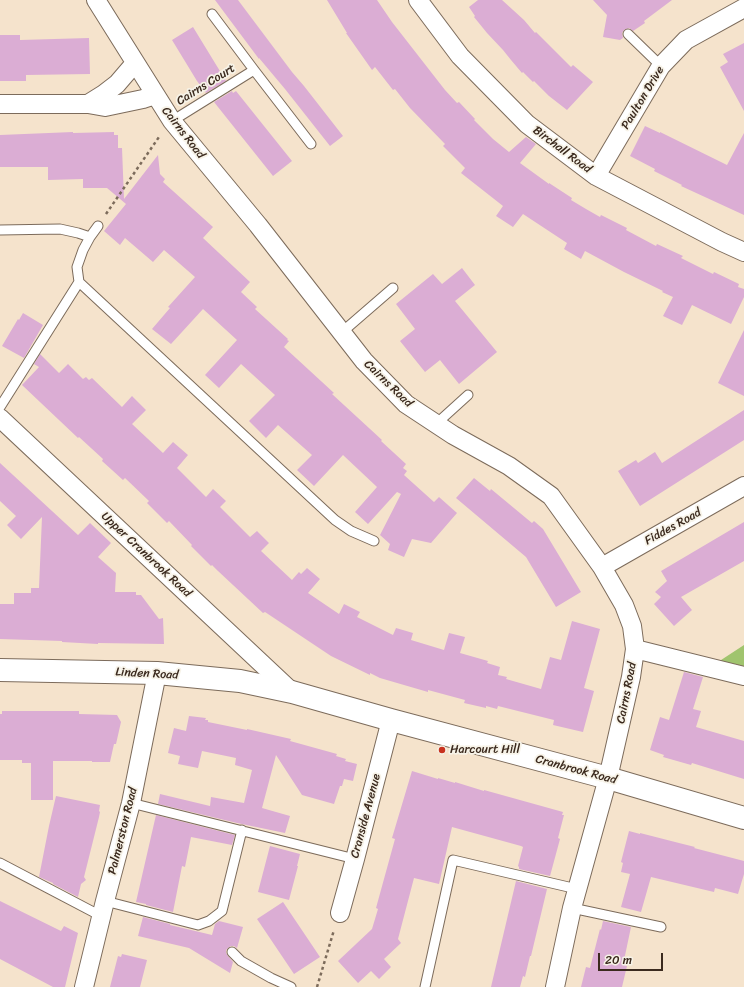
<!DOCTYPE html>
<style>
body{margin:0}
#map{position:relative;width:744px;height:987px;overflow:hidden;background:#f5e3cc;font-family:Sriracha,sans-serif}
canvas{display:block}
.scale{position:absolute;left:598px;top:953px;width:65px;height:18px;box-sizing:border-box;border:2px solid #3b2a1e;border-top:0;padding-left:5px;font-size:12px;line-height:14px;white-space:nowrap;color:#3b2a1e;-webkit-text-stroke:3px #f7f3e8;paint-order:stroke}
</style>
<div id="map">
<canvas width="744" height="987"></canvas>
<div class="scale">20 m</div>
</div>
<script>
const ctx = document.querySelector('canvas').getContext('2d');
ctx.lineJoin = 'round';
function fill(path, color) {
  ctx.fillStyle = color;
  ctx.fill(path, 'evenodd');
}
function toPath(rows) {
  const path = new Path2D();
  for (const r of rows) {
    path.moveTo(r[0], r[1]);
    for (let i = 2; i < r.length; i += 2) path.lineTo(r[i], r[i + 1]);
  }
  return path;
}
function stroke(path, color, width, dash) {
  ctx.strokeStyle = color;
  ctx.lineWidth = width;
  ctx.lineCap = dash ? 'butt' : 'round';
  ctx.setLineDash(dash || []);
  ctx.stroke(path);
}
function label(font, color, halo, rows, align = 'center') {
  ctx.font = font + ' Sriracha,sans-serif';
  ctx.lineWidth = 3.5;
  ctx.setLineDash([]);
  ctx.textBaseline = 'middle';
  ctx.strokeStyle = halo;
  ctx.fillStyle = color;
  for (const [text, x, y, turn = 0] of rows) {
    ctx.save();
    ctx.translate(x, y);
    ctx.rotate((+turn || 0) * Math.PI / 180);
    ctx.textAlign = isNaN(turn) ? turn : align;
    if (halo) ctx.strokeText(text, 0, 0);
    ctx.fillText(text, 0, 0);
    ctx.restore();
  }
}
fill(toPath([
 [744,645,744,668,718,662]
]), '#a0c46e');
fill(toPath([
 [215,0,238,0,292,72,304,86,343,136,330,146,285,89,259,58,259,59],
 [327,0,377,0,392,22,445,90,457,103,459,102,475,119,474,120,493,139,509,152,526,137,536,144,520,163,549,184,549,183,572,198,571,200,586,209,600,217,601,215,627,228,626,230,656,246,657,244,683,256,681,258,713,274,714,272,739,284,738,287,744,289,744,297,731,324,692,305,682,325,663,316,673,297,662,292,663,291,624,272,585,251,581,259,564,249,567,243,523,214,513,227,496,216,503,206,461,173,465,168,443,146,445,144,410,108,395,89,393,90,375,67,372,70,346,33,347,33],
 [478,0,502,0,524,20,535,33,536,32,571,67,573,65,593,82,567,110,549,96,534,81,533,82,523,72,522,73,511,60,503,50,487,33,474,17,475,16,469,7],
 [593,0,672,0,644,21,645,23,633,31,629,28,624,30,622,33,623,38,620,40,603,37,607,15],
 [193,27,226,81,206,93,197,81,172,40],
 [0,35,20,35,20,40,89,38,90,74,26,75,26,81,0,81],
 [744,43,744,111,720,67,728,62,723,54],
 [232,91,233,93,236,91,292,161,273,176,214,102],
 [645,126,660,133,660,132,727,165,744,133,744,215,681,186,682,185,654,171,655,169,630,156],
 [73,132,73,133,114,132,114,135,118,135,118,148,122,148,124,199,158,155,160,174,165,179,163,182,213,227,203,238,250,282,241,292,257,307,255,309,288,339,287,340,289,341,284,347,334,393,332,394,382,440,381,441,406,464,403,468,407,471,404,475,434,502,439,497,457,513,431,543,412,539,404,557,388,550,390,544,380,535,401,494,397,492,368,524,355,512,377,487,343,455,314,486,297,470,312,455,278,425,266,438,249,421,275,395,241,364,219,388,205,375,237,340,203,309,171,344,152,329,170,308,168,307,195,277,164,250,153,262,125,238,120,245,104,231,126,204,107,188,83,188,83,179,48,180,48,167,0,167,0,135],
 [462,268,475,285,455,301,497,352,459,384,440,360,425,372,400,341,415,329,396,304,433,274,442,284],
 [23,313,43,325,24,358,2,346,18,319,19,320],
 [744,330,744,396,718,383],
 [40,354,59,373,68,364,83,379,86,377,89,380,92,378,122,407,132,396,146,410,132,424,163,453,173,442,188,455,177,468,206,497,213,489,226,501,220,507,250,537,257,531,269,543,261,551,292,580,299,572,301,574,307,568,320,579,308,593,339,614,344,604,360,612,357,617,393,635,396,628,413,633,411,640,444,650,449,633,465,637,460,653,488,661,487,663,500,667,498,675,507,677,506,679,541,689,550,657,561,660,572,621,600,629,584,688,594,691,583,732,553,725,554,720,498,706,497,709,486,706,486,708,464,703,465,700,428,690,428,692,380,678,370,673,370,675,331,656,265,612,263,613,218,571,212,565,211,566,191,546,192,545,169,521,167,523,147,503,149,501,125,478,123,480,112,470,102,461,103,459,79,437,78,438,22,385,39,367,34,364],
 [744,410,744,440,640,506,618,471,636,460,638,463,655,452,662,463],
 [0,463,78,535,90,523,111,543,98,557,116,573,115,592,136,592,136,595,141,595,159,619,163,618,164,644,98,643,98,644,62,642,62,641,0,639,0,604,14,604,14,593,31,593,31,588,39,588,42,517,21,539,7,525,16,516,0,501],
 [474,478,490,491,491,489,532,523,534,521,543,529,581,592,556,607,526,557,456,498],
 [744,522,744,561,681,597,692,610,674,626,654,604,661,597,655,592,667,581,661,571],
 [684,672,703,677,693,709,701,711,696,727,744,741,744,779,692,763,691,765,663,757,664,755,650,750,660,717,669,720],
 [2,711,79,711,79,714,117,715,121,722,116,744,114,744,110,762,92,762,92,761,53,761,53,800,31,800,31,763,22,763,22,760,0,760,0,714,2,714],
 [189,716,206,718,205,720,208,720,208,722,247,730,247,729,291,739,290,741,337,754,336,756,346,759,345,761,357,764,353,781,344,779,342,786,340,786,334,804,302,795,276,755,262,808,290,816,285,833,237,823,158,804,160,794,210,806,211,797,244,803,252,770,235,765,236,758,202,751,198,768,178,764,180,756,168,753,174,728,186,731],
 [412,771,438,779,438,778,455,783,455,782,484,791,484,790,563,812,562,815,564,815,558,838,560,839,550,876,519,869,519,867,518,866,523,847,521,846,452,827,439,884,414,878,398,939,401,943,384,959,391,967,379,979,371,971,358,983,338,961,372,929,378,909,376,908,395,839,392,838],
 [56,796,100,805,99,811,100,812,99,817,84,877,86,880,81,884,78,897,53,884,53,883,39,877,49,826],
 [156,815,235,835,232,845,191,837,185,867,182,866,173,912,146,905,146,904,136,902],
 [629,831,640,834,640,833,679,843,695,847,694,848,744,861,744,874,738,894,715,888,714,892,651,877,641,912,621,907,630,874,621,872,623,863,621,862],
 [270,846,300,854,297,866,298,866,289,900,258,892],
 [516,881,547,889,531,956,530,956,525,977,523,976,520,987,491,987],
 [0,901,61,931,64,926,78,933,65,987,53,987,0,959],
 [283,902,320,957,294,974,257,919],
 [143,917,170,924,170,925,212,935,215,924,219,921,243,927,237,948,234,946,231,946,228,948,226,950,226,953,228,956,233,962,230,973,189,948,138,936],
 [603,921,631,927,623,965,627,966,622,987,581,987,586,967,590,968,600,929,601,930],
 [122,954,147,960,140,987,110,987,118,956,121,957]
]), '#dbadd4');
const lane = toPath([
 [212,14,254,70,311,144],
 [628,34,661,66],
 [172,121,254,70],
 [0,230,60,229,78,233,90,237],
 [79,282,335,520,351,531,374,541],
 [341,333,393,288],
 [0,407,79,282,77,267,83,250,90,237,98,226],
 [436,424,468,395],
 [131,803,355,859],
 [0,863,101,916],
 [105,901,198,925,209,921,222,911,242,830],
 [572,908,661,927],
 [232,952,241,961,271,978,291,987],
 [425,987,453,860,577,889]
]);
const street = toPath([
 [96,0,172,121,258,225,364,361,406,404,453,435,509,466,551,496,602,567,624,605,632,626,635,649,631,677,608,778,572,908,555,987],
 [418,0,460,56,527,124,596,176,722,242,744,252],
 [0,104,88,104,105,107,143,99,155,95],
 [88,104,104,94,117,84,135,63],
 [596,176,661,66,686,40,744,8],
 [0,418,292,692],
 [602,567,744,486],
 [635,649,744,676],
 [340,913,355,859,391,720],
 [84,987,105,901,131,803,157,673]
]);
const secondary = toPath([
 [0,670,157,673,240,681,292,692,391,720,608,778,744,818]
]);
stroke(lane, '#7c6b5b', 11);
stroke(street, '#7c6b5b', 20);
stroke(secondary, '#7c6b5b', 24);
stroke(toPath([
 [106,214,159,137],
 [317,987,334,930]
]), '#7c6b5b', 2.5, [3, 3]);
stroke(lane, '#fff', 9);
stroke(street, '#fff', 18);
stroke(secondary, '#fff', 22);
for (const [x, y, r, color] of [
 [442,750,4,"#c8321e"]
]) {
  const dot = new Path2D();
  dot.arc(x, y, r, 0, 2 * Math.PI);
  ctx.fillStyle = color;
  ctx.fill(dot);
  stroke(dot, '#f7f3e8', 1.5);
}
label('12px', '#3b2a1e', '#f7f3e8', [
 ["Cairns Court",206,85,-32],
 ["Paulton Drive",643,98,-59],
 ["Cairns Road",183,133,52],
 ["Birchall Road",562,150,37],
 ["Cairns Road",388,384,44],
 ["Fiddes Road",673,527,-29],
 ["Upper Cranbrook Road",146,555,43],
 ["Linden Road",147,674,3],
 ["Cairns Road",627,693,-79],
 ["Cranbrook Road",576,770,15],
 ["Cranside Avenue",366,816,-75],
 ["Palmerston Road",123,831,-76]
]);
label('12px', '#3b2a1e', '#f7f3e8', [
 ["Harcourt Hill",450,750]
], 'left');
</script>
